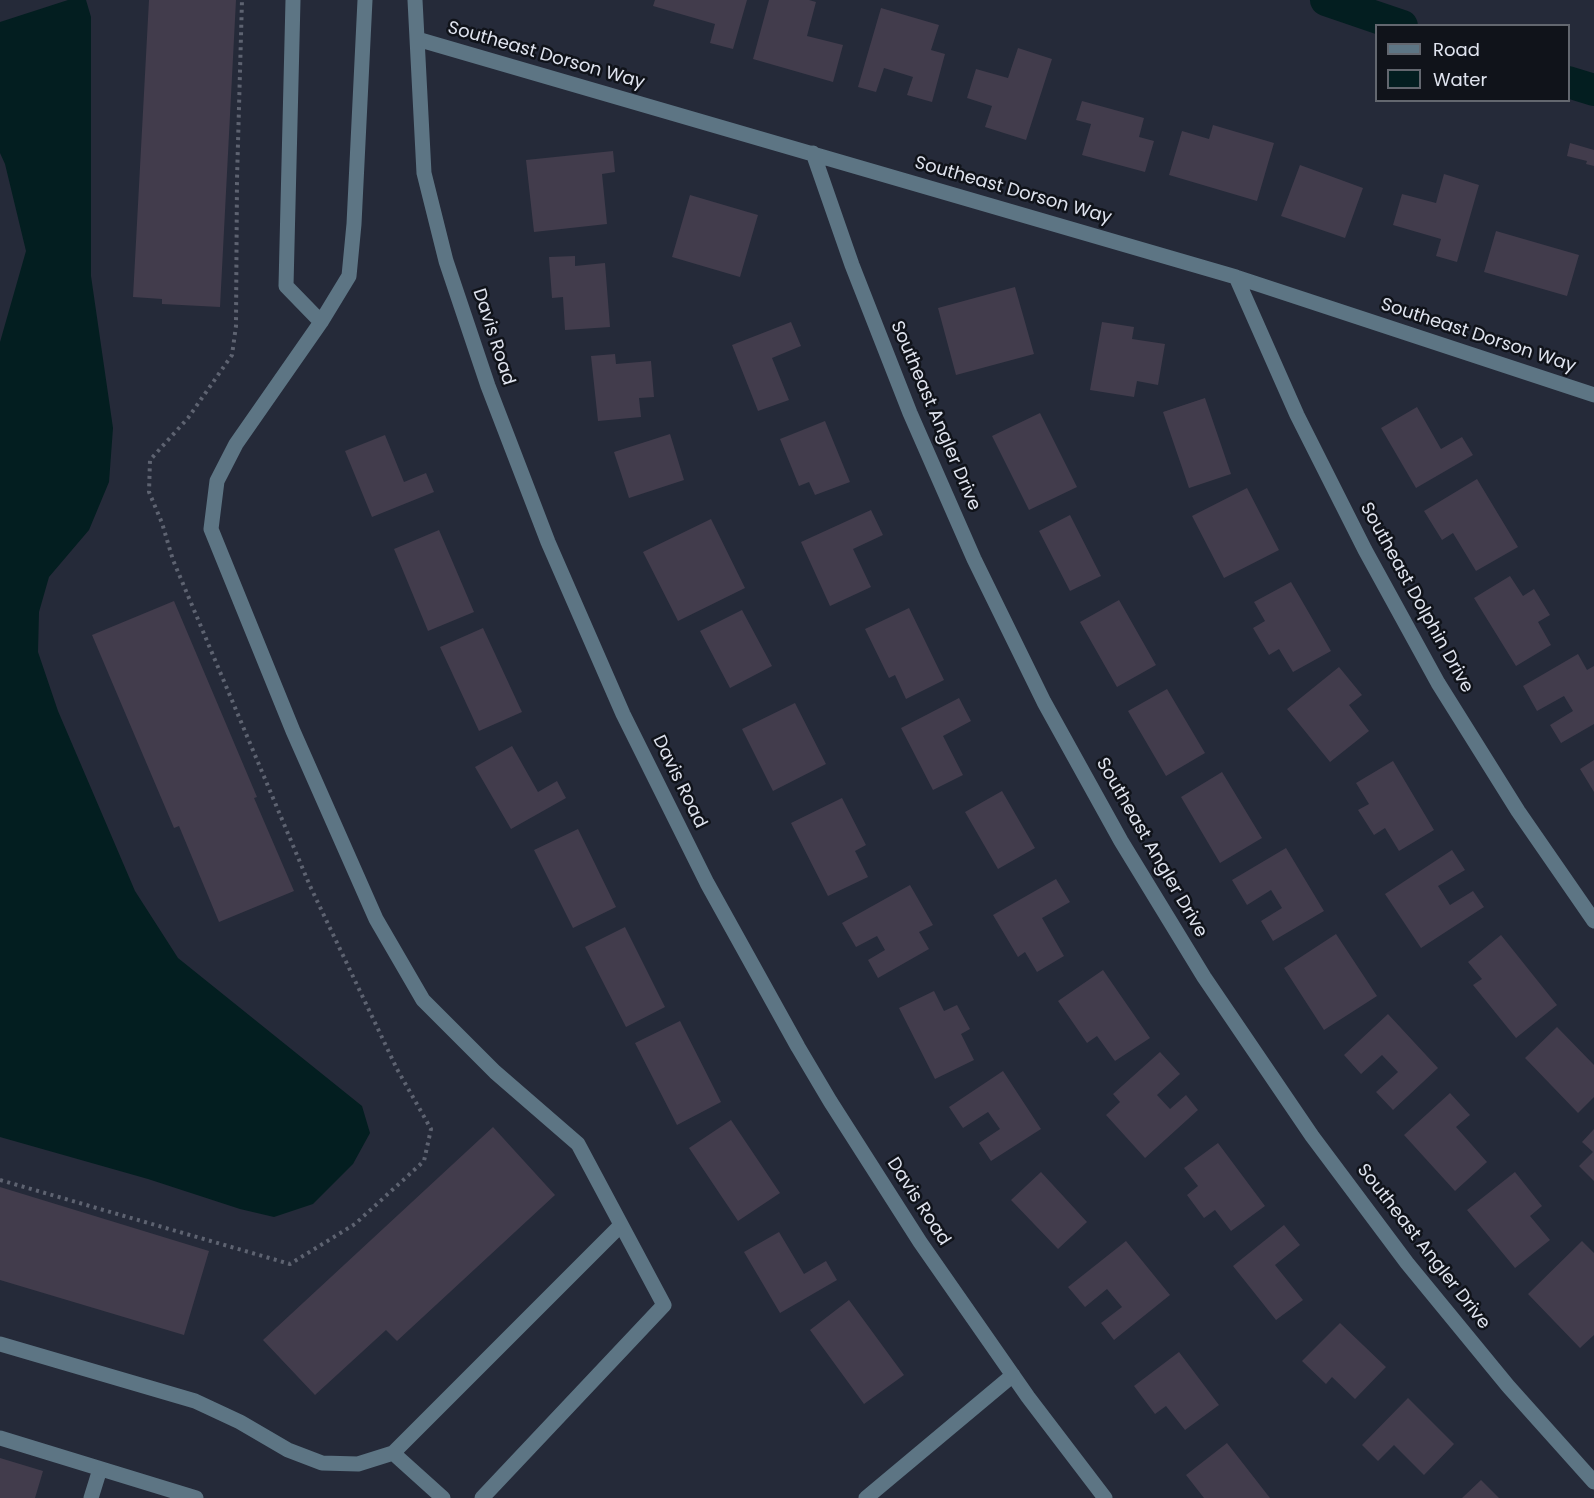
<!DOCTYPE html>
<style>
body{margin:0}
#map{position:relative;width:1594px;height:1498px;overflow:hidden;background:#252a39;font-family:Poppins,sans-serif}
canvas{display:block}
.legend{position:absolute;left:1375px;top:24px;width:195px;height:78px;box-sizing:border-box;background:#10131a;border:2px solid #63676f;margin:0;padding:8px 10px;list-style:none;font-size:18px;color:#e0e4ef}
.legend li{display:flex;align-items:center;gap:12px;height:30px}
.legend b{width:30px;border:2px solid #63676f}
</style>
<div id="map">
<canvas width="1594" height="1498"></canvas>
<ul class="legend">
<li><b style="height:8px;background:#5d7584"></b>Road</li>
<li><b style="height:16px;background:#031e20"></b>Water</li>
</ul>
</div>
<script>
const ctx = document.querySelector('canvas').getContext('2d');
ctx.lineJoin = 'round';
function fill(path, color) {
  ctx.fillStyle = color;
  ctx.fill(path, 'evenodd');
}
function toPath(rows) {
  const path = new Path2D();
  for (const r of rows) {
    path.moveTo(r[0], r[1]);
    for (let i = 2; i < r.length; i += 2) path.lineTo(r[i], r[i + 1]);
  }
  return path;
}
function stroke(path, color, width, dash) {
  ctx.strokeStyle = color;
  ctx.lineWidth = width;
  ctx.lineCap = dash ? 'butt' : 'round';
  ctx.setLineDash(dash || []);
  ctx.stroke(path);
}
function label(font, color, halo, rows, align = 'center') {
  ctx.font = font + ' Poppins,sans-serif';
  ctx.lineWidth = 5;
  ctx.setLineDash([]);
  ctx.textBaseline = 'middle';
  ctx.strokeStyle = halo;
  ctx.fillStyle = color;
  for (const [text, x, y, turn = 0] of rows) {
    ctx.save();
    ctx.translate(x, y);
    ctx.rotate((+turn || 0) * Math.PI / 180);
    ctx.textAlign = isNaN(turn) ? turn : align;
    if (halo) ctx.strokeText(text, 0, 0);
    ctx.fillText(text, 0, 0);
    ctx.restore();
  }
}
fill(toPath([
 [68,0,86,0,91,17,91,276,113,428,109,482,89,530,49,577,39,612,38,652,58,711,135,891,178,958,362,1106,370,1133,353,1164,313,1204,274,1217,240,1209,148,1179,0,1137,0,342,26,251,5,164,0,153,0,22]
]), '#031e20');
stroke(toPath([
 [1326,0,1402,26],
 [1568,82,1594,90]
]), '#031e20', 32);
fill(toPath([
 [149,0,236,0,220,307,162,304,162,299,133,297],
 [655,0,747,0,733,49,710,43,715,24,653,6],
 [769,0,809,0,816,2,807,36,843,45,833,82,753,59],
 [881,8,939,25,931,50,945,54,932,102,907,95,913,77,884,68,876,92,858,87],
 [1018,48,1052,59,1026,140,985,127,992,106,967,98,976,69,1008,78],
 [1082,101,1144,118,1139,137,1154,141,1145,172,1082,155,1091,124,1076,120],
 [1213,125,1274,143,1257,201,1169,175,1182,131,1209,139],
 [1570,143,1594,150,1594,166,1586,164,1587,161,1567,156],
 [613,151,615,172,602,174,607,224,534,232,526,160],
 [1300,165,1363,188,1345,238,1281,216],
 [1444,174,1479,185,1457,262,1436,256,1441,239,1393,225,1402,194,1436,203],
 [690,195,758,215,740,277,672,257],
 [1496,231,1579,255,1567,296,1484,272],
 [575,256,575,266,605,263,610,327,565,330,563,297,552,298,549,257],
 [1015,287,1034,354,956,375,938,308],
 [791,322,801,346,772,358,789,400,758,411,732,345],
 [1102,322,1134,327,1132,339,1165,344,1158,385,1137,381,1134,397,1090,390],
 [615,354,616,364,651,361,654,397,639,398,641,417,598,421,591,356],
 [1205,398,1231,474,1189,488,1163,412],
 [1417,407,1441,449,1462,437,1473,455,1416,488,1381,428],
 [1040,413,1077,487,1029,510,992,436],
 [825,421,850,482,815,495,809,482,799,486,780,439],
 [670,434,684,480,629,498,614,452],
 [385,435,404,482,426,473,434,492,372,517,345,451],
 [1477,479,1518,547,1476,571,1453,533,1442,540,1424,511],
 [1247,488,1279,550,1224,578,1192,516],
 [871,510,883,535,853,549,871,587,830,606,801,542],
 [1070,515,1101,576,1070,591,1039,531],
 [711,519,745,588,678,621,643,552],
 [439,530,474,612,428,631,394,549],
 [1510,576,1523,596,1534,589,1550,615,1538,622,1551,645,1516,666,1474,598],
 [1291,582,1331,651,1293,672,1279,649,1269,655,1253,628,1265,621,1254,602],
 [1119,600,1156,665,1117,687,1080,622],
 [174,601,257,797,254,798,294,891,219,922,179,826,174,828,92,635],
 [909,608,944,680,906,699,895,675,889,678,865,629],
 [742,610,772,666,730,688,700,631],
 [483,628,522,712,479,731,440,647],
 [1578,654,1587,670,1594,666,1594,724,1561,743,1550,725,1573,711,1564,696,1537,711,1523,686],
 [1339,667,1362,695,1349,705,1369,731,1330,762,1287,709],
 [1167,689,1205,753,1166,776,1128,711],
 [959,698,971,721,943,736,963,775,933,790,901,728],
 [795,703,826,764,773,791,742,729],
 [512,746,538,792,557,781,566,798,511,829,475,767],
 [1594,760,1594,792,1580,769],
 [1393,761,1434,830,1399,851,1385,828,1374,835,1358,810,1369,804,1356,783],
 [1222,772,1262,838,1220,863,1181,797],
 [1002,791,1035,848,998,869,965,812],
 [842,798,866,845,855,851,868,877,828,896,791,823],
 [578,829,616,907,573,928,534,850],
 [1286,848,1324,911,1273,941,1261,921,1282,908,1271,890,1247,905,1232,880],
 [1452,850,1465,870,1438,886,1450,905,1473,891,1484,907,1421,948,1385,894],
 [1056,879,1070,902,1042,918,1064,956,1037,972,1025,952,1018,957,993,915],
 [910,885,933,925,919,932,929,949,878,978,868,960,885,950,877,936,856,947,842,923],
 [625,927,665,1007,626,1027,585,947],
 [1336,934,1377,996,1324,1030,1284,968],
 [1501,935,1557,1005,1516,1038,1473,985,1482,979,1468,962],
 [1103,970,1150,1038,1115,1061,1097,1036,1087,1043,1058,1001],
 [934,991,944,1011,957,1005,970,1029,961,1034,974,1060,935,1079,899,1008],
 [1388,1014,1438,1068,1393,1110,1376,1092,1398,1072,1382,1055,1361,1074,1344,1055],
 [680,1021,721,1102,677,1125,635,1043],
 [1557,1027,1594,1065,1594,1097,1578,1113,1525,1058],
 [1160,1052,1180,1074,1157,1095,1170,1109,1186,1095,1198,1110,1145,1158,1106,1115,1120,1102,1113,1094],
 [1003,1071,1041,1129,991,1161,979,1143,1000,1129,988,1112,963,1128,949,1107],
 [1450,1093,1470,1115,1456,1127,1487,1162,1455,1191,1404,1135],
 [731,1120,780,1193,738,1221,689,1148],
 [493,1127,555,1195,397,1341,386,1330,315,1395,263,1340],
 [1594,1129,1594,1181,1579,1166,1593,1152,1582,1142],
 [1218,1143,1265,1206,1231,1231,1215,1210,1204,1218,1187,1195,1198,1186,1184,1168],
 [1041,1172,1087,1222,1058,1249,1011,1200],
 [1515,1172,1542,1206,1530,1216,1550,1240,1515,1268,1467,1210],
 [0,1187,209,1251,184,1335,0,1280],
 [1284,1225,1300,1245,1275,1265,1303,1300,1276,1320,1233,1266],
 [779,1232,804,1274,826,1261,837,1280,780,1313,744,1252],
 [1126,1241,1170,1295,1114,1340,1101,1323,1122,1307,1107,1289,1085,1307,1068,1287],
 [1582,1241,1594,1253,1594,1335,1580,1348,1528,1294],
 [849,1300,904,1375,864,1404,810,1330],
 [1340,1323,1386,1367,1355,1399,1332,1377,1326,1384,1302,1361],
 [1179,1352,1219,1405,1185,1430,1166,1406,1155,1414,1134,1386],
 [1408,1398,1454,1444,1424,1475,1394,1445,1378,1461,1362,1445],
 [1227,1443,1270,1498,1204,1498,1186,1475],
 [0,1458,43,1471,35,1498,0,1498],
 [1481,1480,1499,1498,1462,1498]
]), '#423c4c');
stroke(toPath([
 [0,1180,290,1264,355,1224,424,1161,431,1129,397,1069,310,886,173,560,162,523,149,492,150,460,188,418,232,355,236,326,237,179,242,0]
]), '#5e6371', 4, [3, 4.5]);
stroke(toPath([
 [293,0,286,286,321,322],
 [365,0,354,224,349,276,321,322,236,444,217,481,211,529,293,731,376,919,423,1000,495,1072,578,1144,664,1305,482,1498],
 [415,0,424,173,446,261,488,386,548,542,623,714,707,883,798,1047,830,1101,920,1242,1028,1397,1105,1498],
 [417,39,1236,277,1594,395],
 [813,153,852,265,910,413,974,559,1044,702,1121,841,1204,977,1312,1136,1407,1263,1508,1386,1594,1482],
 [1236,277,1297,415,1365,550,1438,683,1518,811,1594,921],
 [0,1344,195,1401,240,1422,288,1450,322,1463,358,1464,393,1453,621,1225],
 [0,1438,196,1498],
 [393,1453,443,1498],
 [91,1498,100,1469],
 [866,1498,1013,1375]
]), '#5d7584', 15);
label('18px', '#e0e4ef', '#10131a', [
 ["Southeast Dorson Way",546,56,16],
 ["Southeast Dorson Way",1013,191,16],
 ["Southeast Dorson Way",1478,336,18],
 ["Davis Road",493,337,72],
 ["Southeast Angler Drive",935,416,67],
 ["Southeast Dolphin Drive",1416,598,61],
 ["Davis Road",679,782,64],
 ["Southeast Angler Drive",1151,848,60],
 ["Davis Road",918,1202,57],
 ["Southeast Angler Drive",1423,1247,52]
]);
</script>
